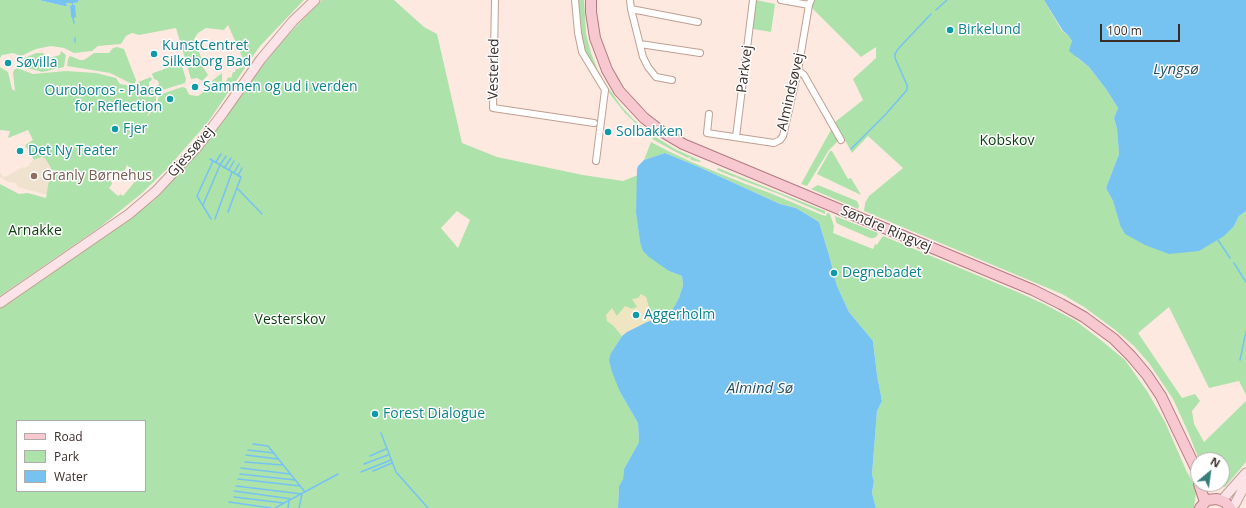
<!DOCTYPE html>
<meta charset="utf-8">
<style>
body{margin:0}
#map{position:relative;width:1246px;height:508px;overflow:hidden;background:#fee9e1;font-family:"Open Sans",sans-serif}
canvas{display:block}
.legend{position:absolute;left:16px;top:420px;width:130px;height:72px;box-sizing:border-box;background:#fff;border:1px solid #b0aba9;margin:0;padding:5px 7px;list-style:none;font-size:12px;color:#3a2d28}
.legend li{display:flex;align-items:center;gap:8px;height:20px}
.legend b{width:20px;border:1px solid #b0aba9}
.north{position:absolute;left:1190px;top:452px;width:40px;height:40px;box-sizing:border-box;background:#fff;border:1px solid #b0aba9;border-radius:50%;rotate:29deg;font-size:11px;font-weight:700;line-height:16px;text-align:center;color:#3a2d28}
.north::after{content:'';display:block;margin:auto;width:14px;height:18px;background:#367e7a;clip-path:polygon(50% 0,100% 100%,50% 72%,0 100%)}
.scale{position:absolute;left:1100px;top:24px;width:80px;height:18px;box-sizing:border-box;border:2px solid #3a2d28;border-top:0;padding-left:5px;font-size:12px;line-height:14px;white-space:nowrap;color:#3a2d28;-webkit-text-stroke:3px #fff;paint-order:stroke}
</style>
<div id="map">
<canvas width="1246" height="508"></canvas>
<ul class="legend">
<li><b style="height:5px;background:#f7c8d0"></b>Road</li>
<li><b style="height:11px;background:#ade2ab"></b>Park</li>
<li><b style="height:11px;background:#76c3f2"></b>Water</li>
</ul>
<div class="north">N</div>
<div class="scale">100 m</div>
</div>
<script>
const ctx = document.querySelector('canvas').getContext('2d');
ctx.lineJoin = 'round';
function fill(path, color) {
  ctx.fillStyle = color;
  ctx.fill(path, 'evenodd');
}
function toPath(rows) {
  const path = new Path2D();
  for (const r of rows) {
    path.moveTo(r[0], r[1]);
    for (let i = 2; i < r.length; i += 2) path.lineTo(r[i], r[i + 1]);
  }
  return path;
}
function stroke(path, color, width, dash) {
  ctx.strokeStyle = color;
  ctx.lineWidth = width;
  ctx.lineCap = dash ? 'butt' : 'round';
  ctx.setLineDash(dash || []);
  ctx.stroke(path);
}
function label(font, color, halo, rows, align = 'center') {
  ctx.font = font + ' "Open Sans",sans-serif';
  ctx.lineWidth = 3;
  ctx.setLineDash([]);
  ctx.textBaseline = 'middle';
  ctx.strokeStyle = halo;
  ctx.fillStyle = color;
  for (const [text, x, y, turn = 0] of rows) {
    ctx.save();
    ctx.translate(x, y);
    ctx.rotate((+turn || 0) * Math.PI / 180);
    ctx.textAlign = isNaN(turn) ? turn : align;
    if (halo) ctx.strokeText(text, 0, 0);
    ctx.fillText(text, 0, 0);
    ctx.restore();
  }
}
fill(toPath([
 [39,157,43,157,47,160,53,171,85,189,47,195,18,187,16,183,8,182,0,177,0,172,3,177,7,176,23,167,24,168,30,165,29,164,32,162,32,161]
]), '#efe3cf');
fill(toPath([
 [0,0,39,0,64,6,66,6,66,3,71,3,72,5,70,6,71,17,73,2,78,2,79,0,304,0,260,46,208,122,166,170,141,194,100,227,0,296,0,184,19,194,28,193,46,198,51,168,45,158,41,157,34,160,25,145,33,140,28,130,8,138,10,131,0,130,0,67,8,72,12,89,15,91,13,73,14,70,17,68,33,74,66,71,96,73,116,78,120,84,126,85,149,97,156,96,156,102,147,116,148,116,157,104,159,95,182,87,186,88,188,93,190,95,198,96,202,93,213,80,222,73,222,81,226,82,228,77,231,78,233,72,235,72,236,69,239,69,240,66,245,63,228,25,224,30,206,28,198,33,194,39,201,57,201,64,208,75,202,81,197,78,191,79,176,28,139,35,132,33,126,36,121,44,98,46,92,51,74,53,64,48,51,46,36,49,21,56,13,53,2,55,0,58],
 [127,165,130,168,130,173,137,179,123,196,121,194,118,196,109,188,112,184,111,181,110,181,110,175,116,170,124,172],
 [322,0,394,0,424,27,437,34,462,143,497,157,583,175,623,181,638,175,636,213,640,242,669,271,682,276,683,285,679,298,660,333,648,305,646,297,638,307,632,309,626,307,617,316,607,321,613,325,622,336,611,353,620,392,638,423,639,442,624,469,623,479,619,486,618,508,0,508,0,308,153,201,191,161,280,43],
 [457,211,470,220,458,248,441,228],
 [17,421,145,421,145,491,17,491],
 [577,0,584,0,586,34,591,53,598,71,606,84,604,85,586,57,581,33],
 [756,0,775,4,771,32,753,29],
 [814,0,1044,0,1062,31,1068,35,1072,41,1077,58,1089,67,1106,89,1118,108,1114,118,1117,129,1119,154,1106,188,1113,201,1120,225,1234,226,1239,216,1246,211,1246,395,1239,381,1209,388,1169,307,1138,333,1182,398,1195,394,1200,401,1192,411,1194,424,1204,442,1246,401,1246,462,1225,487,1214,486,1211,484,1222,484,1222,460,1199,460,1189,434,1173,399,1149,363,1134,346,1114,329,1084,307,1062,294,864,211,865,203,869,196,903,168,868,136,852,153,835,122,863,100,853,79,876,58,876,47,861,57,811,7],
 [117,47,124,49,136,80,135,83,132,84,110,73,67,66,68,59,70,56,80,60,84,60,94,53,109,53,113,48],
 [61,51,66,55,64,67,42,72,20,66,19,65,22,59,36,53,44,53,45,59,60,55],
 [179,57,186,79,185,83,159,91,157,87,159,83,157,80,154,79,152,74,153,73,173,66,171,59],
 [151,77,152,80,149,82,149,85,151,88,155,88,156,92,150,95,136,86,138,82],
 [607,86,622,107,633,119,650,134,649,136,625,113,610,94,605,87],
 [832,128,839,140,829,150,807,186,801,184],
 [654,136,675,149,701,161,700,162,691,160,690,157,688,158,674,151,652,139],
 [651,142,668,151,694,163,743,183,770,193,822,215,826,216,827,213,830,214,834,226,833,233,873,249,875,244,877,245,878,243,883,236,1020,293,1044,304,1076,321,1102,341,1125,360,1147,391,1165,422,1186,470,1193,483,1196,491,1194,508,876,508,872,493,874,481,872,475,877,411,882,401,877,375,873,341,849,312,837,286,829,255,819,222,796,208,780,204,699,167,665,153,644,160],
 [830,151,832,151,848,179,851,178,861,195,817,174],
 [718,168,825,211,825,214,779,194,739,179,736,177,734,177,717,170],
 [818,185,857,201,859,206,858,209,811,189],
 [835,216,878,233,877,236,874,238,870,238,838,224,836,222]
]), '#ade2ab');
fill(toPath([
 [641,294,646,297,648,305,655,319,627,332,622,336,613,325,607,321,606,315,612,308,617,316,625,306,632,309,637,307,632,299,638,298]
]), '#efe5c0');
fill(toPath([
 [39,0,79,0,78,2,73,3,73,5,75,5,76,17,73,18,71,17,70,6,72,5,71,3,66,3,67,6,64,6],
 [1044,0,1246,0,1246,211,1239,216,1234,226,1224,236,1199,251,1169,254,1145,245,1125,234,1120,225,1113,201,1106,188,1119,154,1117,129,1114,118,1118,108,1106,89,1089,67,1069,51,1072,41,1068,35,1063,31],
 [665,153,699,167,780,204,796,208,819,222,829,255,837,286,849,312,873,341,877,375,882,401,877,411,872,475,874,481,872,493,876,508,618,508,619,486,623,479,624,469,639,442,638,423,620,392,612,372,609,360,611,353,622,336,627,332,647,322,655,319,666,318,674,307,679,298,683,285,682,276,669,271,649,257,643,251,640,242,636,213,637,169,638,166,644,160]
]), '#76c3f2');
stroke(toPath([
 [936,10,947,0],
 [73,18,74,23],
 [75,38,75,42],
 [851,149,886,114,907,90,907,85,895,58,895,54,898,49,931,14],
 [210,159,241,177,228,212],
 [216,162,221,154],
 [224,168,231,158],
 [229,170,234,161],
 [234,173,239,164],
 [238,176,242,168],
 [237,188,262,214],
 [203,205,220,165,226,156],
 [211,219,197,196,213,161],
 [215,219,232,172],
 [1218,240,1230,258],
 [1234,263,1246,282],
 [1240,360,1246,332],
 [381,433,396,472,428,508],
 [253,444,268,446,305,492],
 [248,450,274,453],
 [246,455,278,459],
 [370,456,386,449],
 [245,462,282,465],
 [364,464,388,455],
 [241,468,290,474],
 [373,471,392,463],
 [361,472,391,460],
 [240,474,295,480],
 [238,479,300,486],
 [236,486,302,494,299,508],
 [234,491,292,499],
 [234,497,284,503],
 [229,502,271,508],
 [275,508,338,474],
 [288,508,289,501]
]), '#76c3f2', 1.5);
const street = toPath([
 [495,0,493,108,594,123],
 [575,0,578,33,582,52,605,90,596,161],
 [630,0,631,9,643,57,648,67,656,77,672,80],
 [781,0,809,5],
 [631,9,698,22],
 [640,44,700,53],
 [798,70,804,75,841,140],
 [709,114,707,133,774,143,780,140,783,136,798,70,809,5,811,0],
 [736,137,753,0]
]);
const secondary = toPath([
 [0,303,129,214,156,191,198,146,223,113,261,59,293,21,315,0],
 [1222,500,1246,473],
 [1235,504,1246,483]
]);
const primary = toPath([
 [591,0,591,12,595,38,607,70,619,91,644,118,661,131,683,144,1033,290,1061,304,1084,317,1114,339,1131,356,1147,375,1161,396,1198,473],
 [1199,484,1205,502],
 [1200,508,1207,500,1217,499,1225,502,1230,508]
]);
stroke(street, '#c09f92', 8);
stroke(secondary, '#c09f92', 11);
stroke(primary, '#b27a80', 12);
stroke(street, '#fff', 6);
stroke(secondary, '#fbe3e7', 9);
stroke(primary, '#f7c8d0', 10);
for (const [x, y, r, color] of [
 [950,30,4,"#0f9aa8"],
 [154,54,4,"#0f9aa8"],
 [8,63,4,"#0f9aa8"],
 [195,87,4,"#0f9aa8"],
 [170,99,4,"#0f9aa8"],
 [115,129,4,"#0f9aa8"],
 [608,132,4,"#0f9aa8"],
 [20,151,4,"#0f9aa8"],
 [34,176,4,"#8d6e63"],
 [834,273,4,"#0f9aa8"],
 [636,315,4,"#0f9aa8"],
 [375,414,4,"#0f9aa8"]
]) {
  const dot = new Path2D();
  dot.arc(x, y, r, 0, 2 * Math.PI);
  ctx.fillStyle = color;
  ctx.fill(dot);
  stroke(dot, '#fff', 1.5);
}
label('14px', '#0d838f', '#fff', [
 ["Birkelund",958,30],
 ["KunstCentret",162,46],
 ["Silkeborg Bad",162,62],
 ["Søvilla",16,63],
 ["Sammen og ud i verden",203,87],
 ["Ouroboros - Place",162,91,"right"],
 ["for Reflection",162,107,"right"],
 ["Fjer",123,129],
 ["Solbakken",616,132],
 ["Det Ny Teater",28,151],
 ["Degnebadet",842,273],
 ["Aggerholm",644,315],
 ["Forest Dialogue",383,414]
], 'left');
label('14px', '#3a2d28', '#fff', [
 ["Vesterled",494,69,-89],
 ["Parkvej",745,69,-83],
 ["Almindsøvej",791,92,-77],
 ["Gjessøvej",191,152,-49],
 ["Søndre Ringvej",886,229,23]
]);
label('14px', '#083d0c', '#fff', [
 ["Kobskov",1007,141],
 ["Arnakke",35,231],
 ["Vesterskov",290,320]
]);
label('14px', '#785e54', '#fff', [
 ["Granly Børnehus",42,176]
], 'left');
label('italic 15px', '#254f68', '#fff', [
 ["Lyngsø",1176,70],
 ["Almind Sø",760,389]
]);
</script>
